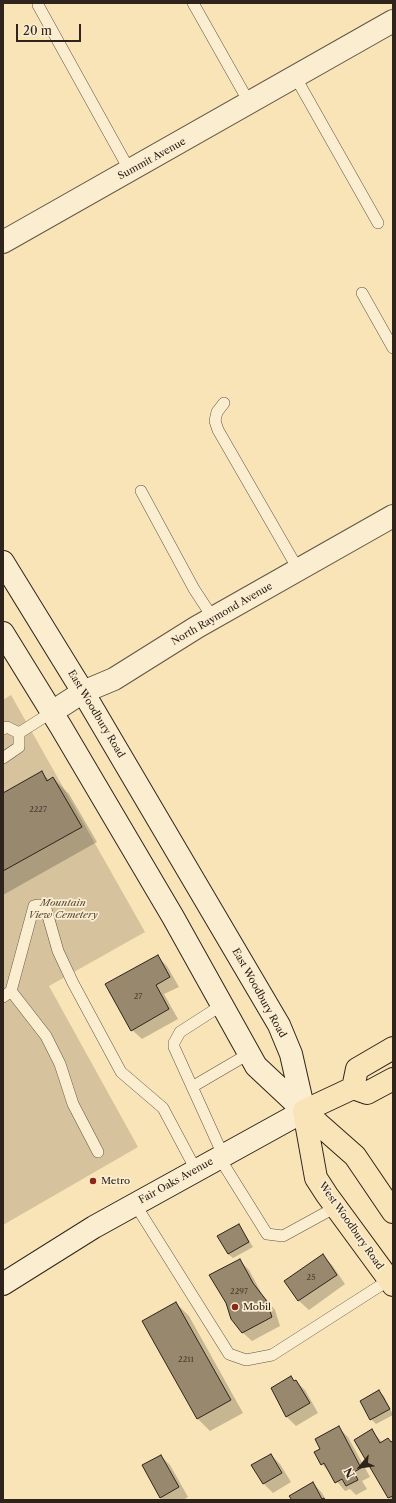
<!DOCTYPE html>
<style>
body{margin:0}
#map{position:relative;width:396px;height:1503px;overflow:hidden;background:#f9e4b7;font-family:"Libre Caslon Text",serif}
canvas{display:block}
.frame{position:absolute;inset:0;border:4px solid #2e241c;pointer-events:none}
.north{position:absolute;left:340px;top:1447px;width:40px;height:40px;-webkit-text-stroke:3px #fbedd0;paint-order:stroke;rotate:241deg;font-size:11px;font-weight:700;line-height:16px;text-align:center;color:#2e241c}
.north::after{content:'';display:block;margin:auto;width:14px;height:18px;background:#2e241c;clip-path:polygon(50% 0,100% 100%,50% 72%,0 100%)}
.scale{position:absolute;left:16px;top:24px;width:65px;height:18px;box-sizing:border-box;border:2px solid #2e241c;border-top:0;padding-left:5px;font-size:12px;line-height:14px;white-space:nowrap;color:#2e241c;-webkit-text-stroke:3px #fbedd0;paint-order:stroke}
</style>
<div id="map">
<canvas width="396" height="1503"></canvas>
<div class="frame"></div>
<div class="north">N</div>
<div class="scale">20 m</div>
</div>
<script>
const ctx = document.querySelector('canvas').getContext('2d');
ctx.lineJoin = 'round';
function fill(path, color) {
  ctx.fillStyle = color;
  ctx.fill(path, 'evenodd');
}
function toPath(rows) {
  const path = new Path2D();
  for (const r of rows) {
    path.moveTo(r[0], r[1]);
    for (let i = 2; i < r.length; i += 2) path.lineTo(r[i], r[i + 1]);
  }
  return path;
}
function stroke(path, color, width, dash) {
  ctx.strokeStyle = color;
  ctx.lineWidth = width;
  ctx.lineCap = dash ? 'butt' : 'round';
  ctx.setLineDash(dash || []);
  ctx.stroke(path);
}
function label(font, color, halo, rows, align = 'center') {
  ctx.font = font + ' "Libre Caslon Text",serif';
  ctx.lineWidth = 3.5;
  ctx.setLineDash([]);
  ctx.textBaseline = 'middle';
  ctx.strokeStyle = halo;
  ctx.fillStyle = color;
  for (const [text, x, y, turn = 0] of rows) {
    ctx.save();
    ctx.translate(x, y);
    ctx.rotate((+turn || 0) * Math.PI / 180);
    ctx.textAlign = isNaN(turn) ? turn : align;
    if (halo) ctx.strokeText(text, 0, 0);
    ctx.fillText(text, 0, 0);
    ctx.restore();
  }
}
fill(toPath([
 [11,695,145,932,49,986,138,1147,3,1225,3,700]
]), '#d6c39d');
fill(toPath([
 [42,773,49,780,53,778,69,794,97,842,3,895,3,795],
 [157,956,167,966,179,987,164,994,178,1019,142,1039,132,1030],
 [239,1225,253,1247,233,1258,228,1254],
 [323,1256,332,1265,345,1284,309,1310,299,1301,286,1281],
 [240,1261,249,1270,262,1294,275,1310,280,1326,252,1341,242,1332],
 [176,1303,189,1316,243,1413,210,1431,197,1418],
 [291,1377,305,1390,318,1413,296,1426,287,1417],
 [379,1392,384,1396,393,1415,376,1424,371,1419],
 [338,1427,348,1437,370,1477,362,1481,367,1489,356,1495,350,1489,345,1491,322,1464,321,1449],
 [372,1431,382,1442,393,1442,393,1500,389,1498,355,1440],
 [271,1455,280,1464,291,1482,273,1493,263,1483],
 [161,1456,170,1465,188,1497,183,1500,163,1500,161,1498,143,1466],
 [313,1483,322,1493,326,1500,293,1500]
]), '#0003');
const building = toPath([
 [42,771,47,781,53,777,82,827,3,871,3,793,42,771],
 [158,955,170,977,156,985,169,1009,131,1031,105,984,158,955],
 [239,1224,249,1242,228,1254,217,1236,239,1224],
 [323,1254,337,1275,298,1301,284,1281,323,1254],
 [240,1259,253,1283,266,1300,272,1317,242,1333,231,1319,226,1303,209,1275,240,1259],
 [176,1302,231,1400,197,1419,142,1321,176,1302],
 [291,1376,294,1381,296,1380,310,1403,286,1417,271,1388,291,1376],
 [379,1390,390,1409,370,1420,360,1401,379,1390],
 [339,1426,361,1468,354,1472,358,1480,346,1486,342,1479,335,1483,324,1463,321,1465,314,1452,320,1449,315,1439,339,1426],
 [372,1429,380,1443,388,1438,391,1442,393,1441,393,1496,388,1498,354,1440,372,1429],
 [271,1454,282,1473,263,1484,251,1465,271,1454],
 [161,1455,179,1487,160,1498,142,1465,161,1455],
 [313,1482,322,1499,324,1498,325,1500,292,1500,289,1496,313,1482]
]);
fill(building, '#98886d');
stroke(building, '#2e241c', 1);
const service = toPath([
 [193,3,250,104],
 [38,5,130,171],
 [296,78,378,223],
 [362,293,393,348],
 [224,403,217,412,215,421,218,430,298,569],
 [141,491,194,589,213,618],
 [3,729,7,727,19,733],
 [19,733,52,712],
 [3,758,19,747,19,733],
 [11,991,46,1036,60,1064,73,1104,98,1152],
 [3,997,11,991,34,906,39,905,46,909,58,951,73,983,121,1072,163,1108,196,1170],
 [222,1005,180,1032,174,1043,174,1047,223,1155],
 [192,1087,250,1053],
 [219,1157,267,1234,283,1236,336,1207],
 [135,1204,229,1354,246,1360,272,1355,389,1280]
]);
const minor = toPath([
 [3,242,393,21]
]);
const tertiary = toPath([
 [52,712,83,692,114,679,197,627,393,516]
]);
const secondary = toPath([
 [3,562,83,692,279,1025,291,1054,304,1111],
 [3,633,61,727,173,917,256,1066,304,1111],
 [3,1284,94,1227,304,1111]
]);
const primary = toPath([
 [353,1088,357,1069,393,1048],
 [304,1111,316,1178,327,1195,393,1285],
 [304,1111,355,1156,393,1212],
 [304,1111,353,1088,367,1093,393,1079]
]);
stroke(service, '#615443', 12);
stroke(minor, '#615443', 24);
stroke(tertiary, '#615443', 24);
stroke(secondary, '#2e241c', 24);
stroke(primary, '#2e241c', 24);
stroke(service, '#fbedd0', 11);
stroke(minor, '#fbedd0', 22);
stroke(tertiary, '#fbedd0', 22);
stroke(secondary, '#fbedd0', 22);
stroke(primary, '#f9e4b7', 22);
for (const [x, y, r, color] of [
 [93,1181,4,"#8f2418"],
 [235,1307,4,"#8f2418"]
]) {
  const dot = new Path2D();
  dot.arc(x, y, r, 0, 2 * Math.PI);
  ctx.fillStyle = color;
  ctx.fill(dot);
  stroke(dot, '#fbedd0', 1.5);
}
label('8px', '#483d30', null, [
 ["2227",38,810],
 ["27",138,997],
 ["25",311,1278],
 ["2297",239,1292],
 ["2211",186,1360]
]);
label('10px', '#2e241c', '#fbedd0', [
 ["Summit Avenue",152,159,-29],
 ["North Raymond Avenue",222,614,-30],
 ["East Woodbury Road",96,714,59],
 ["East Woodbury Road",259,993,61],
 ["Fair Oaks Avenue",176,1181,-29],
 ["West Woodbury Road",351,1226,55]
]);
label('italic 10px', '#584c3c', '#fbedd0', [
 ["Mountain",63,903],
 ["View Cemetery",63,915]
]);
label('10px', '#2e241c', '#fbedd0', [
 ["Metro",101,1181],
 ["Mobil",243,1307]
], 'left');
</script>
